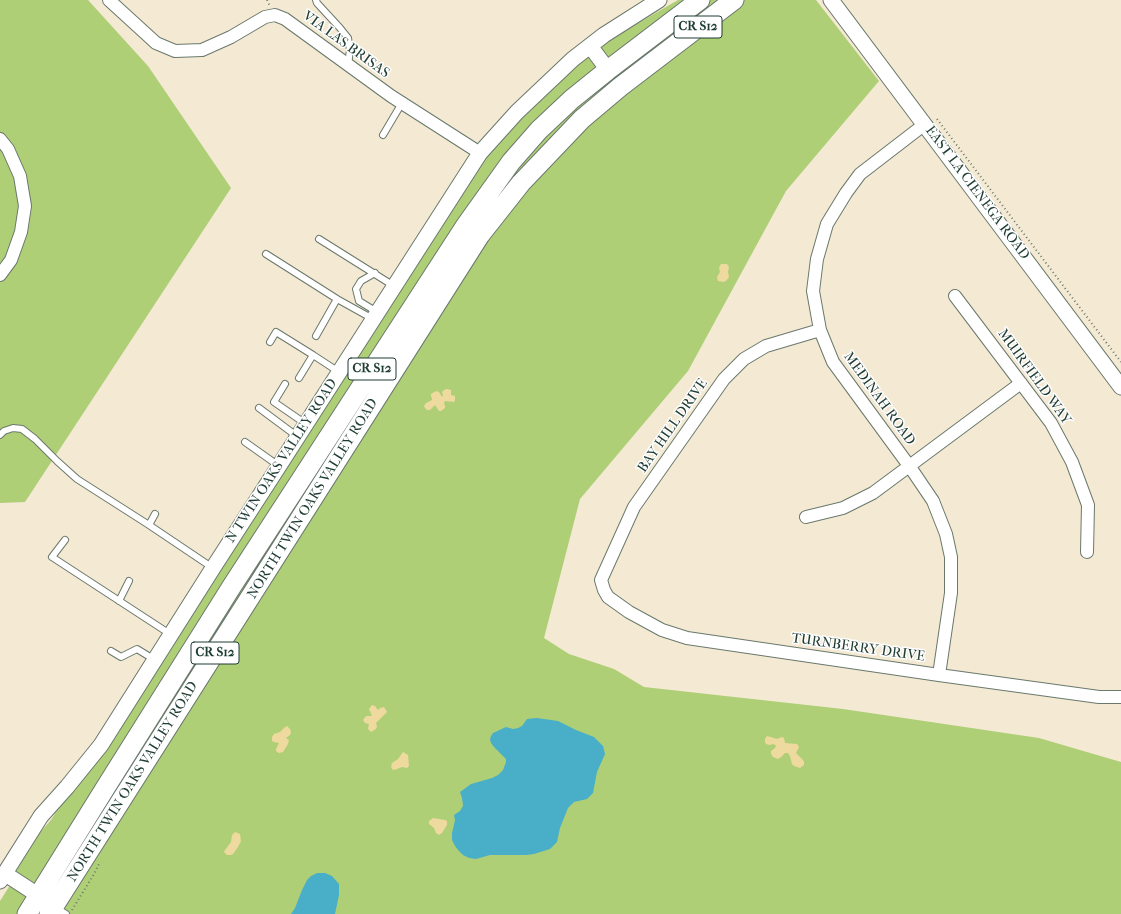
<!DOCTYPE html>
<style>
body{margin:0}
canvas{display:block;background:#f4e9d3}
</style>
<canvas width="1121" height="914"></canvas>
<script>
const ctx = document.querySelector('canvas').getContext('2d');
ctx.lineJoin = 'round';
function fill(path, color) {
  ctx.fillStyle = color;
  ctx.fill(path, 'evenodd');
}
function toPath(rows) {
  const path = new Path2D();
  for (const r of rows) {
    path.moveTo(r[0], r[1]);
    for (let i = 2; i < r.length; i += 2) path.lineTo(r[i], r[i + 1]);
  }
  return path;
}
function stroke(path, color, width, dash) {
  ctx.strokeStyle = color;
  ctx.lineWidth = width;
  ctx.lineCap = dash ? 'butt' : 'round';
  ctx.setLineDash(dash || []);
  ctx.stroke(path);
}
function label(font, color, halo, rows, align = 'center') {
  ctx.font = font + ' "IM FELL French Canon",serif';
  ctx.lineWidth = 3;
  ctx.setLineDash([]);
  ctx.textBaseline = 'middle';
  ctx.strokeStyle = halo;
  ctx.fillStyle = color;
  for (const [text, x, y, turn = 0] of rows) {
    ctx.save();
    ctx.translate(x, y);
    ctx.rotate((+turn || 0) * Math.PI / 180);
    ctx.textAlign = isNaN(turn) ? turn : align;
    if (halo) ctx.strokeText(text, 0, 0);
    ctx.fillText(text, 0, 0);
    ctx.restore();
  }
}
fill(toPath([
 [0,0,88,0,148,66,231,188,25,502,0,503],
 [678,0,816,0,879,81,786,191,688,371,580,499,544,638,569,654,614,669,644,687,843,709,1039,738,1121,762,1121,914,0,914,0,901,12,882,4,873,51,820,206,571,454,181,583,55]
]), '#afcf77');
fill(toPath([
 [721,264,727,264,729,267,728,272,729,277,726,281,723,282,718,281,717,277,720,272,719,268],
 [447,389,451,390,451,395,455,396,455,400,454,402,445,401,444,403,445,406,445,408,441,411,439,411,435,405,430,410,427,410,425,408,424,406,426,403,432,400,432,399,431,396,431,394,436,391,439,392,442,397,443,395,442,392,444,390],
 [372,705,375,706,378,710,380,708,384,707,387,712,376,723,377,727,376,729,371,732,368,729,369,724,365,723,363,720,366,716,372,716,369,709],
 [287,726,290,729,291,733,290,735,286,738,289,740,288,744,283,752,279,753,276,751,276,749,279,743,274,742,272,741,272,737,274,734,280,732,284,728],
 [767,736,777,739,782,737,784,738,785,743,797,744,799,747,796,753,803,760,804,762,804,765,800,768,794,766,792,764,790,756,788,753,785,753,781,757,778,759,773,757,771,754,771,751,775,748,776,746,774,744,769,745,766,744,765,742,765,739],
 [403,752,408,755,409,766,407,768,402,767,397,769,393,770,391,767,392,763,398,759],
 [433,818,445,820,447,821,447,825,442,833,439,835,436,833,434,828,429,824,429,821],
 [235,832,240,834,241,841,238,847,233,854,231,855,227,855,224,852,225,850,231,842,232,835]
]), '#eeda9e');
fill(toPath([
 [537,718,558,721,576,730,594,737,603,746,605,754,597,772,593,793,587,799,574,802,568,808,560,828,557,842,550,849,534,854,527,855,490,855,476,859,469,858,463,855,458,850,455,846,452,840,452,833,455,820,454,815,460,811,463,806,462,798,460,792,471,784,492,778,498,775,503,770,506,762,506,759,494,747,491,743,490,739,491,736,493,733,506,727,513,729,518,728,522,726,527,719],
 [317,873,325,873,332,876,339,884,339,895,335,914,291,914,295,908,302,890,307,880,311,876]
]), '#49afc8');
const service = toPath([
 [316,0,317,3,340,28,348,38,350,50,348,65],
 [383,135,402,103],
 [319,239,394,286],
 [266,254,337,299],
 [375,273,361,281,356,289,359,301,377,312],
 [316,336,337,299,373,319],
 [270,342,276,332,313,355],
 [299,378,313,355,339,372],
 [285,384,274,402,306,424],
 [259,408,298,437],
 [0,435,4,431,13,428,22,429,35,439,57,461,77,479,149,525],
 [245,442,279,466],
 [155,514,149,525,213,568],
 [65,540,52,557,170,634],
 [119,601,129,581],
 [111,651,121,657,137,649,155,660],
 [55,907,66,914]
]);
const minor = toPath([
 [109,0,156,43,175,51,202,50,231,37,265,17,275,15,285,19,391,96,480,153],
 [925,124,860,174,846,193,827,224,817,259,813,291,820,330,833,362,910,467,933,501,946,534,951,557,951,593,939,675],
 [0,139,8,149,20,176,25,206,21,232,11,260,0,275],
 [955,296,1051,423,1072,462,1088,505,1087,552],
 [820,330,766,346,744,359,724,379,634,507,601,580,604,590,608,597,629,612,662,630,687,638,939,675,1099,697,1121,697],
 [806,517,843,508,873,493,1021,383]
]);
const tertiary = toPath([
 [831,0,1121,387],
 [590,46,608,70],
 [4,873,47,901],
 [0,881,41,816,67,787,101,745,213,568,279,466,480,153,517,112,573,59,604,35,659,0]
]);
const primary = toPath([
 [27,914,104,790,232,586,466,225,511,162,539,130,572,99,608,70,700,0],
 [49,914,480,235,521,183,582,119,620,87,734,0]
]);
stroke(service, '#6a796c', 8);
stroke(minor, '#6a796c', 14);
stroke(tertiary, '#6a796c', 17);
stroke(primary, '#6a796c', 21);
stroke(toPath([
 [267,0,270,6],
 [937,119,1121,362],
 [72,910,94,874,100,862]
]), '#6a796c', 2, [1, 3]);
stroke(service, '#fff', 6);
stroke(minor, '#fff', 12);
stroke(tertiary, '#fff', 15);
stroke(primary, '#fff', 19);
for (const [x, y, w] of [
 [698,27,48],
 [372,369,48],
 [215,653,48]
]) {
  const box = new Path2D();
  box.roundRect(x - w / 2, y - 11, w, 22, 3);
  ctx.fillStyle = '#fff';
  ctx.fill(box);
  stroke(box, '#1f3d34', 1);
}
label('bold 13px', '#1f3d34', null, [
 ["CR S12",698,27],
 ["CR S12",372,369],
 ["CR S12",215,653]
]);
label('14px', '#1f3d34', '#fff', [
 ["VIA LAS BRISAS",346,45,36],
 ["EAST LA CIENEGA ROAD",977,193,53],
 ["MUIRFIELD WAY",1034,377,54],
 ["MEDINAH ROAD",879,399,54],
 ["BAY HILL DRIVE",673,426,-55],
 ["N TWIN OAKS VALLEY ROAD",282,461,-57],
 ["NORTH TWIN OAKS VALLEY ROAD",313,499,-58],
 ["TURNBERRY DRIVE",858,648,8],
 ["NORTH TWIN OAKS VALLEY ROAD",133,782,-58]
]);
</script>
